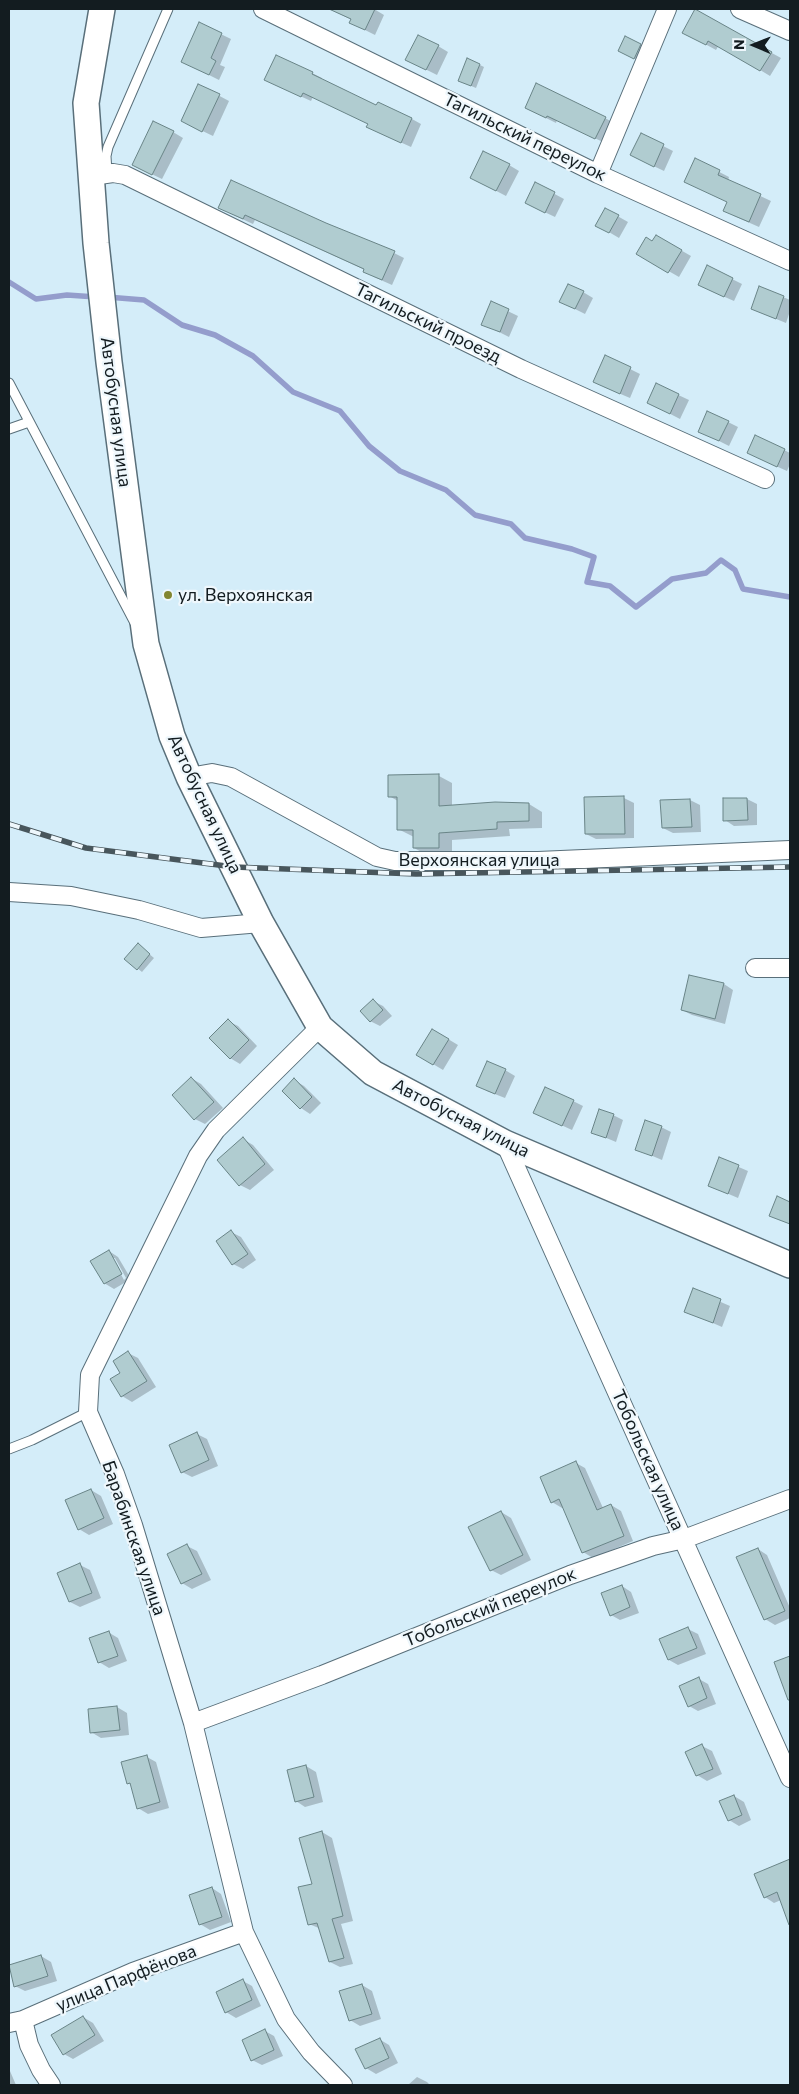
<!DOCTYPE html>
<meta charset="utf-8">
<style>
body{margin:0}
#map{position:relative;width:799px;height:2094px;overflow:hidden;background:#d4edf9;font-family:Commissioner,sans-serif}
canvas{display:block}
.frame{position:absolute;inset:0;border:10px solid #131c20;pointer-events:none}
.north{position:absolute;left:729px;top:20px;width:50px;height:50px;-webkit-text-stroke:4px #eef7fc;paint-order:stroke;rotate:271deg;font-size:14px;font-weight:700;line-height:20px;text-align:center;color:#131c20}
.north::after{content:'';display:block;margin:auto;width:18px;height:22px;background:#131c20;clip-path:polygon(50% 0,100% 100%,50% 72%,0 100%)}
</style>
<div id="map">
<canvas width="799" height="2094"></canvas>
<div class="frame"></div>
<div class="north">N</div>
</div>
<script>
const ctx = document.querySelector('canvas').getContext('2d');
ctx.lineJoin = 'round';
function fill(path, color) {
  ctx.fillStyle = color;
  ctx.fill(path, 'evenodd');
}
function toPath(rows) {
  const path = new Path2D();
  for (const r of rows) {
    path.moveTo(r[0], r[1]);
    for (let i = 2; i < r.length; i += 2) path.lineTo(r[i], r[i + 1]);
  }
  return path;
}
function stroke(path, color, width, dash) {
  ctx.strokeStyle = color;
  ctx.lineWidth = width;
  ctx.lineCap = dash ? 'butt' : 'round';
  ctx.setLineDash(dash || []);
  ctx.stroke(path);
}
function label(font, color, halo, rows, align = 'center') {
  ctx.font = font + ' Commissioner,sans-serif';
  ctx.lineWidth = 4.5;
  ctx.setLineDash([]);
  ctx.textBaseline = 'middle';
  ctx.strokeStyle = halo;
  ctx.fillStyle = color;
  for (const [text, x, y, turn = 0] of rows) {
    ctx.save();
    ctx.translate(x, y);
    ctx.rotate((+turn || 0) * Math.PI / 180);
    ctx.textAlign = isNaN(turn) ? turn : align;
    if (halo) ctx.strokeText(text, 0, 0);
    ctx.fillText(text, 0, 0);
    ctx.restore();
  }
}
fill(toPath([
 [329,9,374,9,384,15,375,35,361,28,352,20],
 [695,11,781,58,770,76,719,45,716,50,694,38],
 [200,24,231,39,220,65,225,67,219,80,183,62],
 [640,45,650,51,644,63,630,56],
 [438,46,448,52,437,75,417,65],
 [480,65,484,67,476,88,464,83],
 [312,73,322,78,321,80,377,107,412,119,421,124,411,147,378,132,368,127,369,124,313,97,311,101,276,85],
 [199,85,229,101,213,136,192,126],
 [526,108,605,118,614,123,605,143,557,120,556,123],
 [173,132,183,138,162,179,143,170],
 [641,135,673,151,664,171,641,160],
 [696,160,729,177,728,181,771,201,759,227,734,216,728,202],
 [509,165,519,171,506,196,481,183],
 [536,184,564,199,555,217,536,208],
 [605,209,628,222,619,238,597,225],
 [229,213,326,224,376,244,404,258,392,285,374,277,365,270,255,220,253,224],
 [656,236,691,256,679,277,637,253,653,243],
 [708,267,742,284,734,301,709,290],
 [760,287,790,300,790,311,786,323,752,309],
 [583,292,593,298,585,314,571,307],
 [491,303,518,316,509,337,483,324],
 [606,357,640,374,630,398,604,387],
 [657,385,689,400,680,419,649,403],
 [728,422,738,427,729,446,699,431],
 [784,450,790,453,790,464,787,471,758,458],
 [439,776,452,783,452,806,529,804,542,812,542,828,509,829,510,836,452,840,452,855,427,855,414,848,414,837,398,829,398,801,389,796],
 [624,798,634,803,634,838,596,839,586,834],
 [747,799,757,804,757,825,734,826,725,820],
 [690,800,700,805,701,832,673,833,663,828],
 [142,948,154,958,142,972,126,959],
 [724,984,733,990,725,1024,692,1015,682,1010],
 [373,1001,383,1006,392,1016,380,1026,370,1021],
 [228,1021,238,1026,257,1046,240,1064,230,1058],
 [433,1030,458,1045,443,1070,418,1055],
 [505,1070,515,1076,505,1098,487,1091],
 [191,1078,201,1084,223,1108,205,1124,195,1119],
 [294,1080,304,1086,321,1103,310,1114,301,1108,283,1091],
 [573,1101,583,1106,572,1130,535,1113],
 [613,1115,623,1120,616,1142,592,1132],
 [661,1127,671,1132,662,1160,636,1149],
 [243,1139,253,1145,274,1170,250,1190,240,1185],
 [720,1159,748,1171,738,1198,710,1186],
 [231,1232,241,1237,256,1260,243,1269,233,1264],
 [109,1251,118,1257,131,1279,114,1289,104,1283],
 [112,1258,115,1258,126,1278,124,1280],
 [693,1290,730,1306,722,1327,685,1311],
 [128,1353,138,1358,156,1387,132,1402,122,1396,112,1380,122,1373],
 [197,1434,207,1439,218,1466,192,1477,182,1472],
 [576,1463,585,1468,603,1508,611,1505,621,1511,633,1541,593,1558,583,1552,564,1507,562,1508,552,1502],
 [91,1490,101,1496,113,1524,89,1535,79,1529],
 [501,1512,511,1518,531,1560,501,1575,491,1570],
 [187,1546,197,1551,211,1580,192,1589,182,1583],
 [758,1549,767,1555,790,1608,790,1618,775,1625,765,1619],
 [80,1565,90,1570,101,1598,80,1607,70,1602,59,1574],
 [622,1586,631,1592,639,1613,620,1620,611,1615],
 [688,1629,698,1634,706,1654,678,1665,669,1660],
 [108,1632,118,1638,127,1661,109,1668,99,1662],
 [699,1679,708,1684,716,1704,698,1711,689,1706],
 [117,1707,127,1713,129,1735,101,1738,91,1732],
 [702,1746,712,1751,722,1774,707,1781,697,1775],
 [147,1757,156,1762,169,1808,148,1814,138,1808,132,1785,128,1783],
 [306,1766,316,1772,323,1802,305,1807,296,1801],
 [734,1796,744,1802,751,1820,739,1826,729,1820],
 [322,1832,332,1838,353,1921,341,1924,353,1964,340,1967,330,1962,321,1929,309,1924],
 [790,1861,790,1924,781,1900,774,1903,765,1897,756,1875],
 [212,1888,221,1894,231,1922,210,1930,200,1924],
 [41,1956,51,1962,57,1981,25,1991,15,1986,9,1966],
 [243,1981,252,1986,261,2006,236,2018,226,2012],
 [362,1985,372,1991,381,2019,360,2026,350,2020],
 [83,2017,93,2023,104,2041,73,2059,64,2054],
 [265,2031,274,2036,283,2056,262,2065,252,2060],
 [379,2039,389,2045,398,2063,376,2074,366,2068],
 [9,2070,10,2071,16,2085,9,2085],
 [417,2077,427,2082,430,2085,408,2085]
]), '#0003');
stroke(toPath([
 [9,282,36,299,67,295,96,297],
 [107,297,144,300,182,325,215,335,253,356,293,392,340,411,369,446,400,471,446,490,475,515,511,524,525,538,572,549,594,557,587,582,610,586,636,607,672,579,706,573,721,560,735,570,743,589,790,597]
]), '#949dcc', 5.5);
const building = toPath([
 [329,9,375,9,365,30,349,23,351,19,329,9],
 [695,9,772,52,760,71,708,41,706,45,682,33,695,9],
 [199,22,222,33,211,58,216,61,209,75,181,62,199,22],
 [418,35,439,45,426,70,405,60,418,35],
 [625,36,641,44,634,59,618,51,625,36],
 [276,55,313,72,312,74,376,105,378,102,412,118,401,143,366,127,368,124,303,93,301,97,264,80,276,55],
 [467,58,480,64,471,86,458,81,467,58],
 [536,83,606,117,595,139,547,116,546,118,525,108,536,83],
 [198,84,220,94,202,132,181,121,198,84],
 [153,121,174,131,152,175,132,165,153,121],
 [641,133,664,144,654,167,630,155,641,133],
 [483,151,510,164,496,191,470,178,483,151],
 [695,158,720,170,718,175,761,194,749,222,723,211,727,202,684,182,695,158],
 [231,180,326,223,395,251,382,280,363,272,364,269,245,215,243,219,218,208,231,180],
 [535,182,555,192,545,213,525,203,535,182],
 [605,208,619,215,609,233,595,226,605,208],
 [656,235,682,250,668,273,636,254,646,237,652,241,656,235],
 [707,265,733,278,724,297,698,285,707,265],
 [568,284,584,291,575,309,559,302,568,284],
 [759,286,784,296,776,319,751,309,759,286],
 [491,301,509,309,500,332,481,325,491,301],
 [605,355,631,367,620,394,593,382,605,355],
 [656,383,679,394,670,414,647,403,656,383],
 [707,411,729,421,719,441,698,432,707,411],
 [755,435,785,449,777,467,747,453,755,435],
 [439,774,439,806,495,802,529,803,529,821,497,822,497,829,439,833,439,848,413,848,413,830,397,830,397,797,388,797,388,775,439,774],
 [624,796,625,834,585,834,584,797,624,796],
 [723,798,747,798,748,820,723,821,723,798],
 [690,799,692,827,662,828,660,800,690,799],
 [138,943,150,954,137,970,124,959,138,943],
 [689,975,724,983,715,1019,681,1010,689,975],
 [373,999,383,1010,370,1022,360,1011,373,999],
 [228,1019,249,1040,230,1059,209,1038,228,1019],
 [432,1029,449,1039,433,1065,416,1055,432,1029],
 [487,1061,506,1069,495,1094,476,1086,487,1061],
 [191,1077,214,1102,194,1120,172,1095,191,1077],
 [294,1078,312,1097,300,1109,282,1091,294,1078],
 [545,1087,574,1100,562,1126,533,1113,545,1087],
 [599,1109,614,1114,606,1138,591,1133,599,1109],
 [645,1120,662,1126,652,1156,635,1150,645,1120],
 [243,1137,265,1164,239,1186,217,1160,243,1137],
 [719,1157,739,1165,728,1194,708,1186,719,1157],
 [777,1196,790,1202,790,1224,769,1216,777,1196],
 [231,1230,248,1254,232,1265,216,1241,231,1230],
 [109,1250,122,1274,104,1284,90,1261,109,1250],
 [693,1288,721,1299,713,1323,684,1312,693,1288],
 [128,1351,147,1381,121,1397,110,1379,120,1373,113,1361,128,1351],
 [197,1432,209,1460,181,1473,169,1445,197,1432],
 [576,1461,597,1510,611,1504,624,1536,582,1553,559,1499,551,1503,540,1477,576,1461],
 [91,1489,104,1518,78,1530,65,1500,91,1489],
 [501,1511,523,1555,490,1571,468,1527,501,1511],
 [187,1544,202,1574,181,1584,167,1554,187,1544],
 [758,1548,785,1611,764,1620,736,1557,758,1548],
 [80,1563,92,1593,69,1602,57,1573,80,1563],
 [622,1585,630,1607,610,1616,601,1593,622,1585],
 [688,1627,697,1648,668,1660,659,1639,688,1627],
 [109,1631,118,1656,98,1663,89,1638,109,1631],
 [790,1656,790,1700,788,1700,774,1662,790,1656],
 [699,1677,707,1698,688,1707,679,1686,699,1677],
 [117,1706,120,1730,90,1733,88,1709,117,1706],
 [702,1744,713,1769,696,1776,685,1752,702,1744],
 [147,1755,160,1802,137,1809,130,1783,127,1784,121,1762,147,1755],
 [306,1765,314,1797,295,1802,287,1770,306,1765],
 [734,1795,742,1815,728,1821,719,1801,734,1795],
 [322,1831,343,1916,332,1919,344,1958,329,1962,317,1923,308,1925,298,1887,312,1884,299,1838,322,1831],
 [790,1859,790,1925,789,1925,777,1892,764,1898,754,1874,790,1859],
 [212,1887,222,1917,199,1925,189,1895,212,1887],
 [41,1955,48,1976,14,1987,9,1965,41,1955],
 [243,1979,252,2000,225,2013,216,1992,243,1979],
 [362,1984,372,2014,349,2021,339,1991,362,1984],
 [83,2016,95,2035,63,2055,51,2035,83,2016],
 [265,2029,274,2050,251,2061,242,2040,265,2029],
 [380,2038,389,2058,365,2069,355,2049,380,2038]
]);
fill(building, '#b0ccd0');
stroke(building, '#698487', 1);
const lane = toPath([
 [107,173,106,156,108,147,168,9],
 [9,383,135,623],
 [9,429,29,422],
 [9,1449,32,1440,88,1412]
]);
const street = toPath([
 [263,9,598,174,790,261],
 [740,9,790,31],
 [598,174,667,9],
 [92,176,113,173,125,175,521,369,765,479],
 [189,777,212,773,231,777,377,857,395,861,538,861,790,850],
 [9,892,71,896,139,910,201,928,261,923],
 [755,968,790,968],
 [320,1027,216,1130,198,1156,90,1375,88,1412,115,1474,133,1525,193,1723,244,1932,286,2019,311,2052,343,2085],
 [505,1143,790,1778],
 [193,1723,322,1675,570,1575,653,1546,684,1539,790,1499],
 [23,2020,29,2045,41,2070,51,2085],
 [9,2023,23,2020,133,1972,244,1932]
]);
const secondary = toPath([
 [102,9,86,103,96,243,109,362,146,644,172,736,189,777,261,923,320,1027,373,1073,505,1143,790,1265]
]);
stroke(lane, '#596f7a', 11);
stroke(street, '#596f7a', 20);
stroke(secondary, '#596f7a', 28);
stroke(lane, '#fff', 9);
stroke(street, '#fff', 18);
stroke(secondary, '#fff', 25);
const rail = toPath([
 [9,824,86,848,234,867,416,874,790,867]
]);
stroke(rail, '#48565c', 5.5);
stroke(rail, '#eef7fc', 4, [11]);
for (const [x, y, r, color] of [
 [168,595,5,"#828631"]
]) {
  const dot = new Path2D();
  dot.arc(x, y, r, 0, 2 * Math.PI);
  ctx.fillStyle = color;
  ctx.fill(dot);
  stroke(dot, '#eef7fc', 2);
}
label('18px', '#131c20', '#eef7fc', [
 ["Тагильский переулок",525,137,26],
 ["Тагильский проезд",428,323,26],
 ["Автобусная улица",116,412,83],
 ["Автобусная улица",205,804,65],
 ["Верхоянская улица",479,860],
 ["Автобусная улица",461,1118,27],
 ["Тобольская улица",648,1460,66],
 ["Барабинская улица",134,1538,71],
 ["Тобольский переулок",490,1607,-22],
 ["улица Парфёнова",126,1978,-22]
]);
label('18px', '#131c20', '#eef7fc', [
 ["ул. Верхоянская",178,595]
], 'left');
</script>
